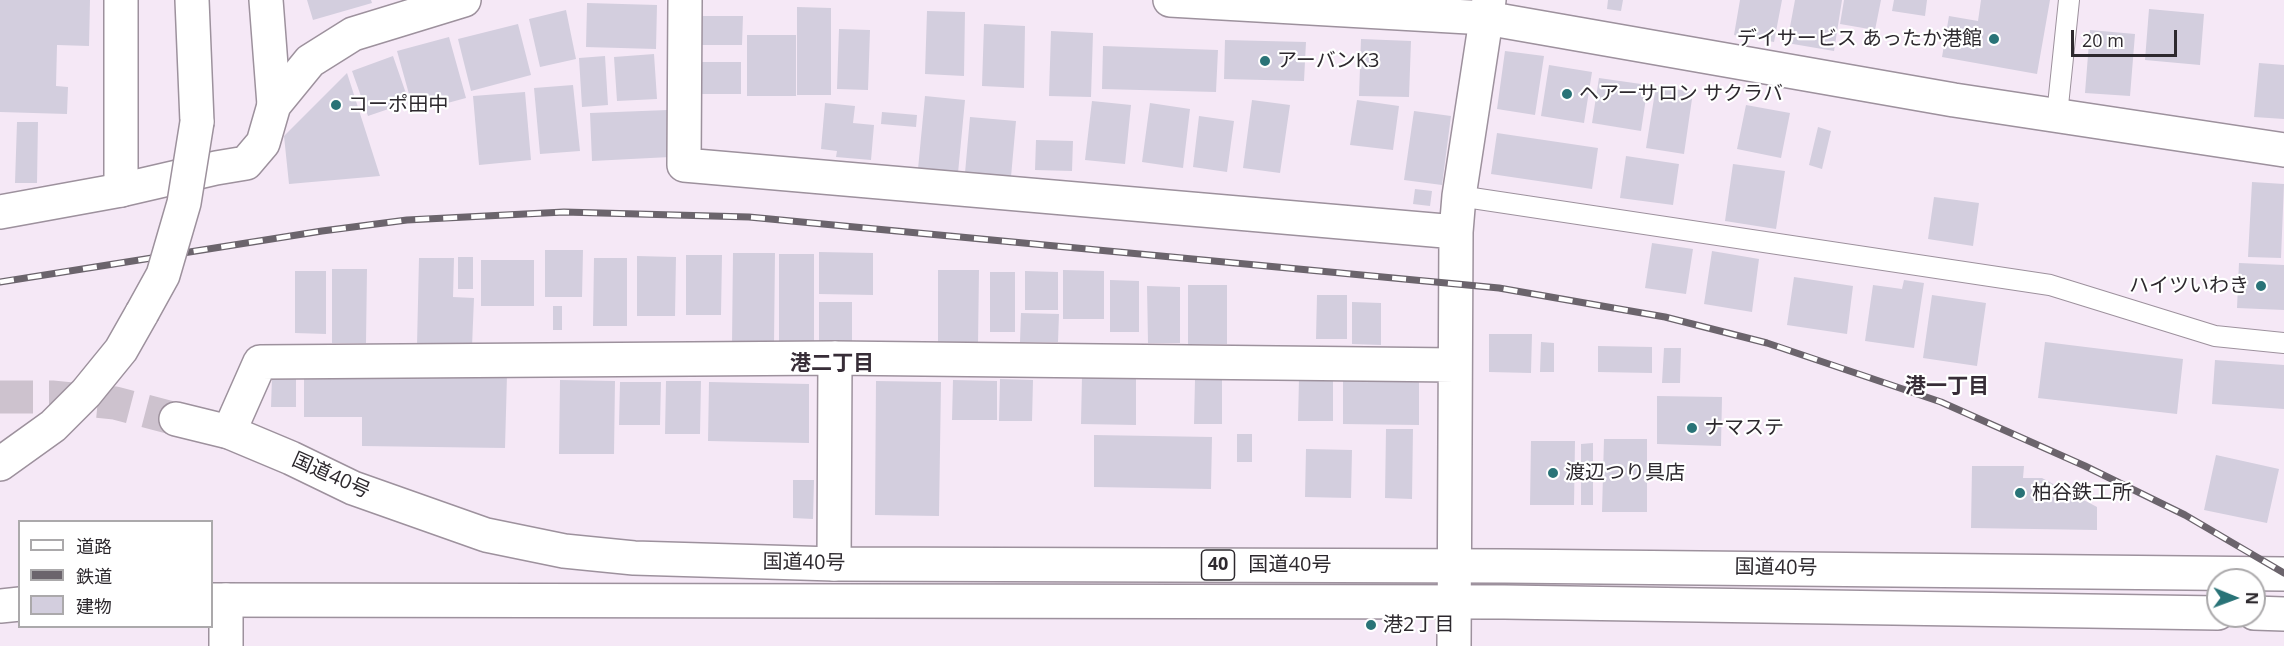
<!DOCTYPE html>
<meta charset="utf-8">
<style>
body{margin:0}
#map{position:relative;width:2284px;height:646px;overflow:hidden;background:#f5e8f6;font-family:"Open Sans","Noto Sans JP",sans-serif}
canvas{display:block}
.legend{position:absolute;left:18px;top:520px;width:195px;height:108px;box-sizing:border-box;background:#fff;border:2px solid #aba9ab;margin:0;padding:8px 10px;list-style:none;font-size:18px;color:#2d292e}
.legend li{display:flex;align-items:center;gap:12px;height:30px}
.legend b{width:30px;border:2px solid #aba9ab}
.north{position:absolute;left:2206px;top:568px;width:60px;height:60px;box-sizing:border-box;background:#fff;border:2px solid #aba9ab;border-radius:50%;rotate:91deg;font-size:16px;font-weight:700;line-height:24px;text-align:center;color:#2d292e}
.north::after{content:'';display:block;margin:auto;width:21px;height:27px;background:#297377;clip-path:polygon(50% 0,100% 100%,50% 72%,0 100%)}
.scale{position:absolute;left:2071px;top:30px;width:106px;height:27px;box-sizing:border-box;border:3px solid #2d292e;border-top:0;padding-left:8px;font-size:18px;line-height:21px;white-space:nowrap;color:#2d292e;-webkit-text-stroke:4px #fff;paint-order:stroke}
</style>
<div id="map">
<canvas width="2284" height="646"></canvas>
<ul class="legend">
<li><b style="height:8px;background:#fff"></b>道路</li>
<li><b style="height:8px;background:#6b646c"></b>鉄道</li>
<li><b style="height:16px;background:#d3cede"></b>建物</li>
</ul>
<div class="north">N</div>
<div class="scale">20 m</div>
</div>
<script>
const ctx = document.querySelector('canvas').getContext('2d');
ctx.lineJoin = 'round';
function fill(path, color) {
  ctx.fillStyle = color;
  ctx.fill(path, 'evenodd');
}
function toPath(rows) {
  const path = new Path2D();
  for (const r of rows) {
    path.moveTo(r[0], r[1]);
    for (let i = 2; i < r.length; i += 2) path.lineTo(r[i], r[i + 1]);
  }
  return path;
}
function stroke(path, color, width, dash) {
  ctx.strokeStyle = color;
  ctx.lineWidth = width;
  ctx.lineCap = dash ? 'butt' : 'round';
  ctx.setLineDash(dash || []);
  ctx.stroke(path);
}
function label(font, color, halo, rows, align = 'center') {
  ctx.font = font + ' "Open Sans","Noto Sans JP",sans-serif';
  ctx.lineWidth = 4.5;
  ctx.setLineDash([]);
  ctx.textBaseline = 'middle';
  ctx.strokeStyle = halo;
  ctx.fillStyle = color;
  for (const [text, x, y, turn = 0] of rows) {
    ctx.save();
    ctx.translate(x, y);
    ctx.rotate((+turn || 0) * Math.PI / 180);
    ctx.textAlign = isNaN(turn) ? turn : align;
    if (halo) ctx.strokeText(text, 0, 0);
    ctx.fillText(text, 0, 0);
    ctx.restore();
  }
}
fill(toPath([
 [0,0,90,0,89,46,57,45,56,86,68,87,67,114,0,112],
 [307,0,371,0,372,3,313,20],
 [1608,0,1623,0,1621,11,1607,9],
 [1740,0,1782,0,1774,42,1734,35],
 [1795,0,1842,0,1834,51,1787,43],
 [1844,0,1881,0,1875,30,1840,24],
 [1894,0,1927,0,1925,16,1892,11],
 [1981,0,2050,0,2037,74,1942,57,1949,16,1978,21],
 [587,3,657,5,656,49,586,47],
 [797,7,831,8,831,95,797,95],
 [2149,9,2204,14,2200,65,2145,60],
 [566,10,576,59,540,67,529,19],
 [927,11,965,12,964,76,925,74],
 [696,16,743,16,742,45,695,45],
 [518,24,531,75,471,91,458,39],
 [984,24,1025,26,1024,88,982,86],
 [839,29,870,30,868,90,837,89],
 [2090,30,2135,34,2130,96,2085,93],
 [1051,31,1093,33,1091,97,1049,96],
 [747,35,796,35,796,96,747,96],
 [449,37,466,98,414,112,397,51],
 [1361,39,1411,41,1409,97,1359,96],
 [1225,40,1306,42,1304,81,1224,79],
 [1103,46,1218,50,1216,92,1102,89],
 [1505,51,1544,56,1535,115,1497,109],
 [654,54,657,99,617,101,614,57],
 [393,56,409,102,368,116,352,71],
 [605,56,608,105,582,107,579,58],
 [696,62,741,62,741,94,696,94],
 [2259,63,2284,65,2284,119,2254,117],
 [1549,65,1592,72,1584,123,1541,116],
 [347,73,380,176,289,184,284,136],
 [1599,78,1648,85,1641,131,1592,123],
 [573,85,580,151,540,154,534,88],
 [1656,86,1693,92,1684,154,1646,148],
 [525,92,531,160,479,165,473,96],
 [925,96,965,100,958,173,918,169],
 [1252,100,1290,105,1280,173,1243,168],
 [1357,100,1399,106,1393,150,1350,145],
 [1092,101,1131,105,1125,164,1085,160],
 [825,103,855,106,853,123,874,125,871,160,836,157,837,151,821,149],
 [1150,103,1190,109,1183,168,1142,162],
 [1746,105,1790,113,1781,158,1737,149],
 [668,110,670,157,592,161,590,113],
 [1414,111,1451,116,1442,185,1404,180],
 [882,112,917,115,916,127,881,124],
 [1199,116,1234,121,1227,172,1193,167],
 [970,117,1016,121,1011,177,965,173],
 [17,122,38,122,37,183,15,183],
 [1818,127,1831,131,1822,169,1809,165],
 [1497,133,1598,148,1592,189,1491,174],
 [1036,140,1073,141,1072,171,1035,170],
 [1626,156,1679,164,1673,205,1620,198],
 [1733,164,1785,171,1776,229,1725,221],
 [2252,182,2284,184,2281,258,2248,257],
 [1415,189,1432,191,1430,206,1413,204],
 [1934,197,1979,203,1973,246,1928,239],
 [1652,243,1693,249,1686,294,1645,288],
 [545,250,583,250,582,297,545,297],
 [1712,251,1759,259,1752,312,1704,304],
 [819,252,873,253,873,295,819,294],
 [733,253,775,253,774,344,732,344],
 [779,254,814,254,814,346,779,346],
 [686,255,722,255,721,315,686,315],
 [637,256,676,257,675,316,637,316],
 [458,257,473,257,473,289,458,289],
 [419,258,454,258,453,297,474,298,472,347,417,346],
 [594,258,627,258,627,326,593,326],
 [481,260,534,260,534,306,481,306],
 [2239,263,2284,265,2284,310,2237,308],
 [332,269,367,269,366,343,332,343],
 [938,270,979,270,978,345,938,345],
 [1063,270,1104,271,1104,319,1063,319],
 [295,271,326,271,326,334,295,333],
 [1025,271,1058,272,1058,310,1025,310],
 [990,272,1015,272,1015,332,990,332],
 [1794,277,1853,286,1847,334,1787,325],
 [1110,280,1139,281,1139,332,1110,332],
 [1904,280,1924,283,1914,348,1865,341,1873,285,1902,289],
 [1188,285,1227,285,1227,344,1188,344],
 [1147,286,1180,287,1180,343,1148,343],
 [1317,295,1347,295,1347,339,1316,339],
 [1932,295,1986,303,1977,366,1923,358],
 [819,302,852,302,852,345,819,345],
 [1352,302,1381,303,1381,345,1352,344],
 [553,306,562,306,562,330,553,330],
 [1021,313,1059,314,1058,342,1020,342],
 [1489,334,1532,334,1531,373,1489,372],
 [1541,342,1554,343,1554,372,1540,372],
 [2045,342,2183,359,2177,414,2038,398],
 [1598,346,1652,347,1652,373,1598,372],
 [1664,348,1681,348,1680,383,1662,383],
 [2215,360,2284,365,2284,409,2212,404],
 [304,372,507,375,505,448,362,446,362,417,304,417],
 [1082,375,1136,376,1136,425,1081,424],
 [1343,376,1419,377,1419,425,1343,424],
 [272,377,296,377,296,407,271,407],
 [1000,379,1033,380,1032,421,999,421],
 [1299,379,1333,380,1333,421,1298,421],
 [560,380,615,381,614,454,559,454],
 [953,380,997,381,997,420,952,420],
 [1195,380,1222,380,1222,424,1194,424],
 [666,381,701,381,700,434,665,434],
 [876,381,941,382,939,516,875,515],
 [620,382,661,382,660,425,619,425],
 [709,382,809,384,809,443,708,441],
 [1657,396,1722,397,1721,446,1657,444],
 [1386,429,1413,429,1412,499,1385,498],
 [1237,434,1252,434,1252,462,1237,462],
 [1094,435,1212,437,1211,489,1094,487],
 [1604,439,1647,439,1647,512,1602,512],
 [1531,441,1575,441,1574,505,1530,505],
 [1593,443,1593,505,1581,505,1581,444],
 [1306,449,1352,450,1351,498,1305,497],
 [2216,455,2279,469,2267,523,2204,510],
 [1972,466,2024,466,2023,478,2042,478,2097,507,2097,530,1971,528],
 [793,480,814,480,813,519,793,518]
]), '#d3cede');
stroke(toPath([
 [0,397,52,397,115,403,176,419]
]), '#cdc2ce', 33, [33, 16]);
const service = toPath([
 [2057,115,2069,0],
 [1459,196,2050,285,2215,336,2284,343]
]);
const minor = toPath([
 [266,0,274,105],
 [685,0,684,165,1456,232],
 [121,190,121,0],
 [229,432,260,362,835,358,1454,365],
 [834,564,835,358],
 [226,646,226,600],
 [1454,646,1456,232,1459,196,1489,0]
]);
const tertiary = toPath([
 [192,0,197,122],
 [1170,0,1486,18,1954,100,2284,150],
 [0,212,121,190,216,168,246,163,263,143,274,105,310,61,353,34,464,0],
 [0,464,53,426,86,393,121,350,142,313]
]);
const trunk = toPath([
 [176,419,229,432,291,458,353,488,486,535,564,551,634,558,834,564,1505,566,2284,574],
 [212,600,1504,602,2218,613],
 [0,606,20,604],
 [2254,613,2284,614]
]);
stroke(service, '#9d919d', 22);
stroke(minor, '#9d919d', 36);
stroke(tertiary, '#9d919d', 36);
stroke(trunk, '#9d919d', 36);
stroke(service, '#fff', 20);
stroke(minor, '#fff', 33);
stroke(tertiary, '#fff', 33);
stroke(trunk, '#fff', 33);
const rail = toPath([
 [0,282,322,231,407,220,564,212,749,217,1499,288,1665,317,1767,343,1941,402,2085,466,2185,515,2284,573]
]);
stroke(rail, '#6b646c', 7);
stroke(rail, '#fff', 4.5, [14]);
const tertiaryBridge = toPath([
 [142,313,163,275,184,203,197,122]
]);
stroke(tertiaryBridge, '#9d919d', 36, []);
stroke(tertiaryBridge, '#fff', 33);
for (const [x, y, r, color] of [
 [1994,39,6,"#297377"],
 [1265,61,6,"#297377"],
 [1567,94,6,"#297377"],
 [336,105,6,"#297377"],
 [2261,286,6,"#297377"],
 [1692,428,6,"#297377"],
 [1553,473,6,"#297377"],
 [2020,493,6,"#297377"],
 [1371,625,6,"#297377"]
]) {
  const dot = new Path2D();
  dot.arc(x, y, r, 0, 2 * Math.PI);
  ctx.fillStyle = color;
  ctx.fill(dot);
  stroke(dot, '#fff', 2);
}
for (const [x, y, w] of [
 [1218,565,33]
]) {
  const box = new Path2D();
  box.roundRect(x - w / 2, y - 15, w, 30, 4.5);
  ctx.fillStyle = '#fff';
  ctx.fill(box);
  stroke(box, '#2d292e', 1.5);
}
label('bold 18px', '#2d292e', null, [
 ["40",1218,565]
]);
label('20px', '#2d292e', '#fff', [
 ["デイサービス あったか港館",1982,39,"right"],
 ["アーバンK3",1277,61],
 ["ヘアーサロン サクラバ",1579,94],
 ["コーポ田中",348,105],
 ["ハイツいわき",2249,286,"right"],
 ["ナマステ",1704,428],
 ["渡辺つり具店",1565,473],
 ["柏谷鉄工所",2032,493],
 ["港2丁目",1383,625]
], 'left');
label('20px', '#2d292e', '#fff', [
 ["国道40号",331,476,24],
 ["国道40号",804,563,1],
 ["国道40号",1290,565],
 ["国道40号",1776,568,1]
]);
label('bold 21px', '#372d37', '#fff', [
 ["港二丁目",832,364],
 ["港一丁目",1947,387]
]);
</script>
